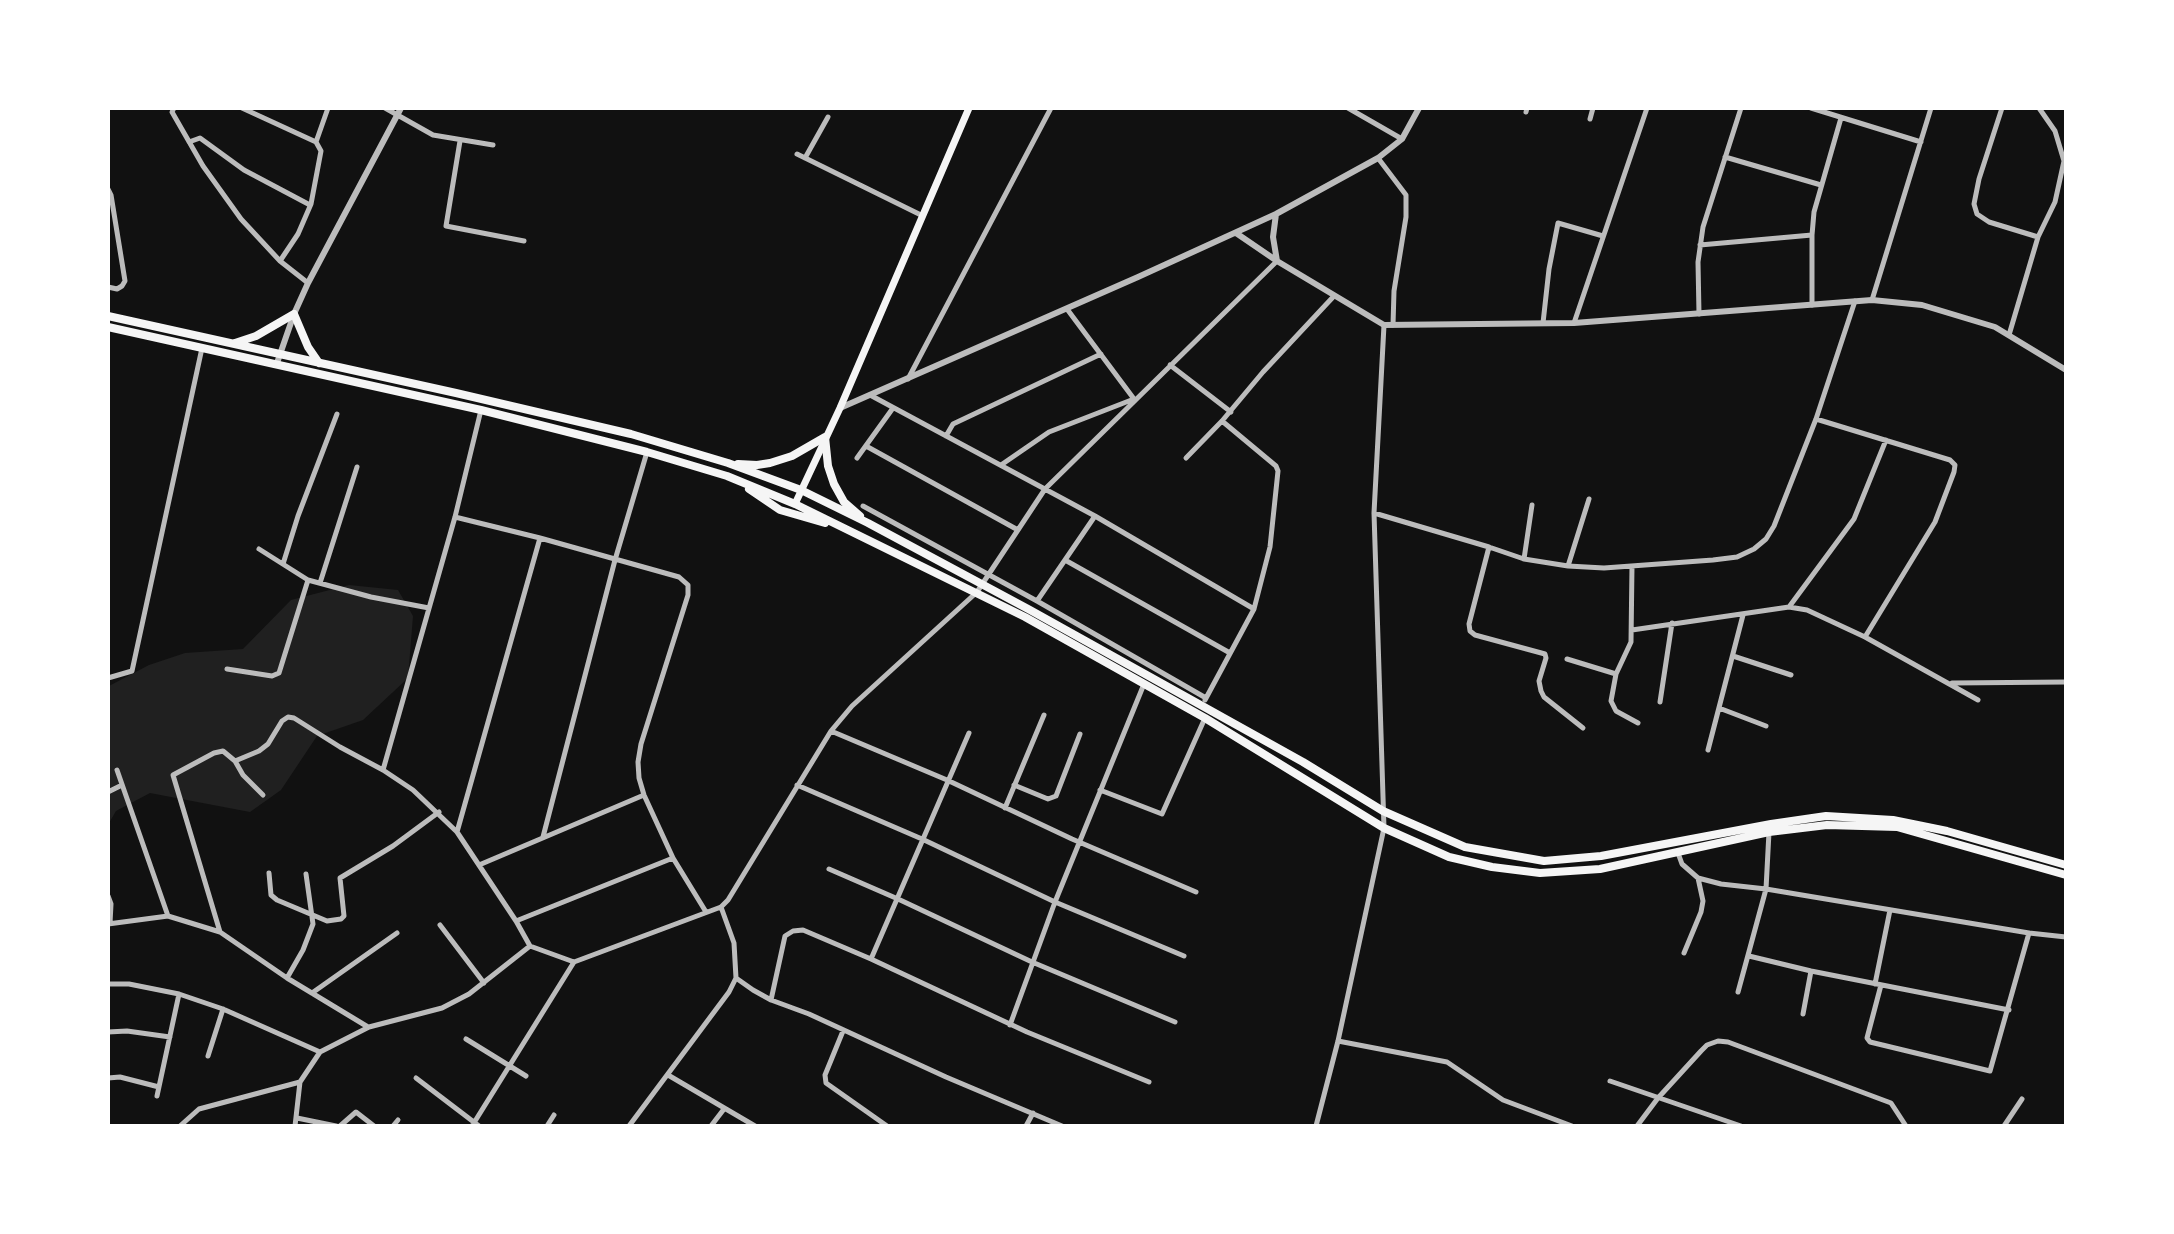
<!DOCTYPE html>
<style>
body{margin:0}
#map{position:relative;width:2174px;height:1234px;overflow:hidden;background:#111;font-family:"IBM Plex Serif",serif}
canvas{display:block}
.frame{position:absolute;inset:0;border:110px solid #fff;pointer-events:none}
</style>
<div id="map">
<canvas width="2174" height="1234"></canvas>
<div class="frame"></div>
</div>
<script>
const ctx = document.querySelector('canvas').getContext('2d');
ctx.lineJoin = 'round';
function fill(path, color) {
  ctx.fillStyle = color;
  ctx.fill(path, 'evenodd');
}
function toPath(rows) {
  const path = new Path2D();
  for (const r of rows) {
    path.moveTo(r[0], r[1]);
    for (let i = 2; i < r.length; i += 2) path.lineTo(r[i], r[i + 1]);
  }
  return path;
}
function stroke(path, color, width, dash) {
  ctx.strokeStyle = color;
  ctx.lineWidth = width;
  ctx.lineCap = dash ? 'butt' : 'round';
  ctx.setLineDash(dash || []);
  ctx.stroke(path);
}
fill(toPath([
 [349,585,398,590,413,616,408,678,363,720,317,736,281,790,250,812,150,793,116,811,109,823,109,686,149,665,185,653,243,649,291,600]
]), '#202020');
stroke(toPath([
 [174,108,172,112,203,166,241,219,280,261,308,283],
 [242,108,316,142],
 [385,108,433,135,493,145],
 [1348,108,1402,139],
 [1811,108,1921,142],
 [2002,108,1979,179,1974,204,1977,214,1989,222,2038,237],
 [1526,112,1527,108],
 [1590,119,1593,108],
 [460,141,446,226,524,241],
 [189,142,200,138,244,170,310,205],
 [797,154,923,216],
 [1725,157,1821,185],
 [805,158,828,117],
 [1378,158,1406,195,1406,217,1394,291,1393,325],
 [108,189,111,195,125,281,122,286,117,289,108,287],
 [1700,245,1812,235],
 [280,261,298,234,311,204,321,151,316,142,328,108],
 [1872,300,1931,108],
 [1812,305,1812,235,1814,212,1841,118],
 [1699,314,1698,262,1703,227,1741,108],
 [1543,323,1549,269,1558,223,1603,236],
 [1574,323,1647,108],
 [2009,335,2038,237,2055,202,2064,161,2055,131,2039,108],
 [1170,365,1231,412],
 [908,379,1051,108],
 [870,395,1095,516,1254,609],
 [1816,419,1950,460,1955,465,1954,472,1935,522,1865,637],
 [946,436,953,424,1101,354],
 [866,446,1018,530],
 [857,458,893,408],
 [1186,458,1222,421,1263,372,1334,296],
 [1001,465,1049,432,1134,399,1067,309],
 [863,506,1037,601,1206,698],
 [1374,513,1489,547,1524,559,1568,566,1604,568,1713,560,1737,557,1754,549,1766,539,1774,526,1816,419,1855,301],
 [455,517,540,538,679,577,688,585,688,595,641,744,638,762,639,778,644,795,673,858,706,912],
 [1489,547,1469,624,1470,631,1475,635,1545,654,1546,658,1539,681,1541,691,1544,697,1583,728],
 [259,549,308,580,371,597,429,608],
 [1524,559,1532,505],
 [1065,560,1230,653],
 [283,564,298,516,337,414],
 [1568,566,1589,499],
 [1632,566,1631,642,1616,674,1611,701,1616,711,1638,723],
 [320,583,357,467],
 [1037,601,1095,516],
 [1789,607,1854,519,1886,440],
 [1632,630,1789,607,1807,610,1865,637,1978,700],
 [1733,656,1791,675],
 [1567,659,1616,674],
 [227,669,272,676,279,673,308,580],
 [108,678,132,671,202,348],
 [1952,683,2066,682],
 [1205,700,1254,609,1270,547,1278,471,1276,466,1222,421],
 [1660,702,1672,623],
 [1719,708,1766,726],
 [831,731,947,780,1072,839,1196,892],
 [1708,750,1743,615],
 [235,761,259,751,268,744,282,721,288,717,294,718,340,747,383,770,413,790,457,832,516,921,530,946],
 [117,770,168,916],
 [383,770,455,517,481,410],
 [797,785,922,839,1055,902,1184,956],
 [1014,785,1048,799,1056,796,1080,734],
 [1100,790,1162,814,1205,718],
 [108,792,122,785],
 [1005,808,1044,715],
 [457,832,540,538],
 [543,837,615,560,647,452],
 [1678,853,1682,864,1698,878,1721,884,1766,889,2029,933,2066,937],
 [479,865,644,795],
 [829,869,898,899,1032,962,1175,1022],
 [269,873,271,895,277,900,327,921,341,919,344,916,340,878,393,846,439,812],
 [108,896,111,904,110,923],
 [516,921,673,858],
 [108,924,168,916,220,932,287,978,368,1027],
 [440,925,484,983],
 [220,932,173,775,214,753,223,751,235,761,243,775,263,795],
 [530,946,574,962,721,907,728,900,831,731,852,706,977,592,1045,489,1277,261],
 [1684,953,1701,912,1703,901,1698,878],
 [1749,956,1811,971,2009,1010],
 [871,959,969,733],
 [287,978,303,950,313,924,306,874],
 [736,978,753,990,771,1000,809,1014,946,1077,1062,1126],
 [108,984,129,984,179,994,223,1009,320,1052],
 [1875,984,1890,910],
 [1881,985,1867,1038,1870,1042,1990,1071,2029,933],
 [1738,992,1766,889,1769,832],
 [312,993,397,933],
 [771,1000,785,936,793,931,803,930,871,959,1027,1032,1149,1082],
 [1803,1014,1811,971],
 [1010,1025,1055,902,1144,684],
 [843,1031,825,1075,826,1083,887,1126],
 [108,1032,127,1031,170,1037],
 [466,1039,526,1076],
 [1338,1041,1447,1062,1503,1100,1572,1126],
 [208,1056,223,1009],
 [668,1075,755,1126],
 [108,1078,120,1077,159,1087],
 [416,1078,479,1126],
 [1610,1081,1741,1126],
 [157,1096,179,994],
 [297,1118,336,1126],
 [180,1126,199,1109,300,1082,320,1052,369,1027,442,1008,469,994,530,946],
 [295,1126,300,1082],
 [340,1126,356,1112,374,1126],
 [393,1126,398,1120],
 [472,1126,574,962],
 [547,1126,554,1115],
 [629,1126,729,992,736,978,734,943,721,907],
 [711,1126,724,1109],
 [1026,1126,1033,1113],
 [1316,1126,1338,1041,1384,828,1374,513,1384,325],
 [1637,1126,1658,1098,1701,1051,1707,1045,1718,1041,1728,1042,1891,1103,1906,1126],
 [2004,1126,2022,1099]
]), '#bcbcbc', 5);
stroke(toPath([
 [1276,214,1273,237,1277,261],
 [1236,233,1277,261,1384,325,1574,323,1872,300,1922,305,1995,327,2066,370],
 [277,363,294,314,308,283,401,108],
 [840,408,1138,277,1276,214,1378,158,1402,139,1419,108]
]), '#bcbcbc', 6);
stroke(toPath([
 [795,504,840,408,969,108]
]), '#f5f5f5', 7);
stroke(toPath([
 [108,316,456,393,631,434,728,463,801,490,868,523,1030,610,1303,762,1383,811,1465,847,1544,861,1601,856,1771,824,1826,816,1893,820,1947,831,2066,865],
 [108,327,481,410,647,452,727,476,795,504,1025,617,1205,718,1384,828,1449,857,1492,867,1540,873,1600,869,1769,832,1827,825,1897,827,2066,875],
 [235,343,256,336,294,314,308,347,319,363],
 [738,464,757,465,770,463,792,456,825,437,828,466,834,484,844,502,860,516],
 [749,489,780,510,825,523]
]), '#f5f5f5', 8);
</script>
